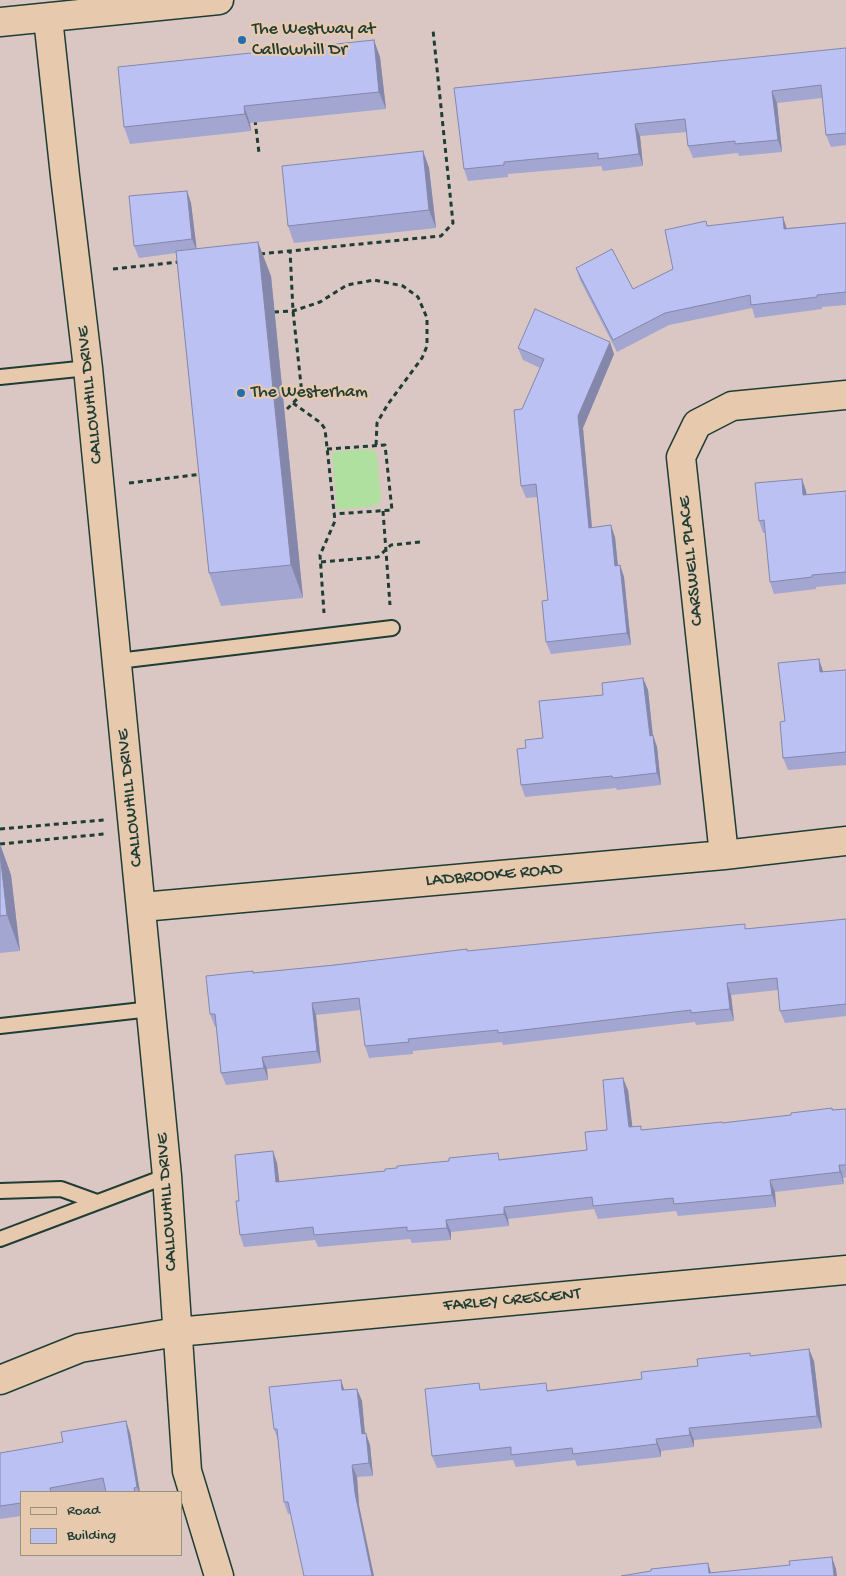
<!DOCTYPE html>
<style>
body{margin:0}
#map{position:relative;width:846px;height:1576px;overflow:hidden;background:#dac7c3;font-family:"Gochi Hand",sans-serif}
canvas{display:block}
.legend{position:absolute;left:20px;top:1491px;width:162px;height:65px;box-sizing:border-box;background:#e7caae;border:1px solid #97927d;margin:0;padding:6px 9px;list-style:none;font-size:15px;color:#1f3d34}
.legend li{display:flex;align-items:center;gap:10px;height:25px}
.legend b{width:25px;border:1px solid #97927d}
</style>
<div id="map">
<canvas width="846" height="1576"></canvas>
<ul class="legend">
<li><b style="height:6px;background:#e7caae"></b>Road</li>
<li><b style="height:14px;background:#bcc1f3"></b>Building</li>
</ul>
</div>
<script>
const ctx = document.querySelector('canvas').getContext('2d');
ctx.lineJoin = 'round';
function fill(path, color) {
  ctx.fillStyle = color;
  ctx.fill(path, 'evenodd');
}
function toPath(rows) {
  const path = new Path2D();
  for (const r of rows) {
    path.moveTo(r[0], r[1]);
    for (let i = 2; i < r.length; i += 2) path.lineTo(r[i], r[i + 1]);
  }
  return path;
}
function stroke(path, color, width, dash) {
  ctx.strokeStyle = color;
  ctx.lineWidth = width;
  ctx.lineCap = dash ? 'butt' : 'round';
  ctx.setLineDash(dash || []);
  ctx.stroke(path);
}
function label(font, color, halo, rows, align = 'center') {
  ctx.font = font + ' "Gochi Hand",sans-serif';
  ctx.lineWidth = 4.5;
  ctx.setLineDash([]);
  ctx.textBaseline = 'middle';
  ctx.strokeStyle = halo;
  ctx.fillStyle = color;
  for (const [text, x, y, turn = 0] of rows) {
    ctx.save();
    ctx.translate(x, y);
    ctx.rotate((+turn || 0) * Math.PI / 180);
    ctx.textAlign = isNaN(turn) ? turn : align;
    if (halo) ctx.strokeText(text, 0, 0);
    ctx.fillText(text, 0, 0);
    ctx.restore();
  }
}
fill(toPath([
 [369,449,375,451,377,456,381,498,379,503,374,506,337,510,332,452]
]), '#b0e09f');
const service = toPath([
 [0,377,88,368],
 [118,661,392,628],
 [0,1026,151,1009],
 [0,1191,61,1189,97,1202],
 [0,1239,167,1176]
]);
const minor = toPath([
 [48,18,65,176,88,368,167,1176,187,1471,219,1576],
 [724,855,681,457,697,424,732,406,846,395],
 [142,907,724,855,846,841],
 [0,1380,80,1348,177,1332,846,1270]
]);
const secondary = toPath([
 [0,22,219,0]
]);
stroke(service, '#1f3d34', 18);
stroke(minor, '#1f3d34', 31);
stroke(secondary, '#1f3d34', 31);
stroke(toPath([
 [255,120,259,153],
 [260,254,441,236,453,223,433,30],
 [113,269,179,262],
 [274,312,293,311,320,302,347,285,374,280,403,286,418,297,427,318,427,346,422,358,388,404,377,423,376,446],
 [293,403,321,423,325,429,335,521,320,555,324,613],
 [287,409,302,394,293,311,290,250],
 [327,449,385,445,392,510,334,514],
 [129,483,202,474],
 [383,511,390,605],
 [321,562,378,557,391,545,421,542],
 [0,829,104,820],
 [0,844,104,834]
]), '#1f3d34', 3, [5, 4]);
stroke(service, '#e7caae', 14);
stroke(minor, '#e7caae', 28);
stroke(secondary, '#e7caae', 28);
fill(toPath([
 [846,48,846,145,831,147,826,135,822,98,777,103,782,152,739,156,738,153,693,158,688,146,687,132,640,136,643,166,603,171,601,166,508,174,508,177,468,181,464,169],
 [380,57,386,109,250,123,251,131,130,144,124,127],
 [423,151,429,168,436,228,294,243,288,226],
 [187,191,191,203,196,249,271,276,303,598,221,606,209,573,176,253,139,258,134,246],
 [706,221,707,226,787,228,846,223,846,305,822,307,822,309,755,318,752,308,669,325,617,352,580,280,576,268,633,289,673,269],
 [518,348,614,354,583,428,592,527,615,537,618,565,620,565,624,577,631,645,551,654,546,642,548,600,537,497,526,498,521,486,522,409,540,368,523,360],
 [802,479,806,491,807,495,846,491,846,584,816,587,816,589,774,594,770,582,765,533,763,533,759,521],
 [846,670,846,765,788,770,783,758,785,721,823,672],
 [643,678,648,690,653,735,657,747,661,785,617,790,616,788,525,797,521,785,526,748,543,738,603,695],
 [0,844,11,875,20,951,0,953],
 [846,919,846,1016,785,1023,780,1011,778,990,731,995,734,1021,696,1025,695,1022,503,1045,502,1042,413,1051,413,1054,369,1058,365,1046,361,1010,316,1015,321,1063,267,1069,268,1080,226,1085,221,1073,216,1027,215,1027,210,1014,253,971,254,973,468,951,747,929],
 [628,1090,632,1127,642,1130,722,1123,791,1115,832,1108,833,1110,846,1109,846,1177,843,1178,844,1184,775,1192,776,1207,678,1216,676,1211,598,1219,594,1209,508,1219,509,1226,451,1232,451,1240,412,1243,410,1239,318,1247,315,1240,244,1247,240,1235,239,1201,277,1163,279,1182,587,1150,607,1130],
 [751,1356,814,1361,822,1428,694,1440,694,1447,661,1451,661,1457,577,1466,575,1460,516,1467,513,1460,437,1468,432,1456,481,1390,548,1390,642,1379,698,1366],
 [341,1380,344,1390,357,1389,362,1401,365,1433,370,1445,373,1476,357,1477,359,1505,288,1514,284,1502,278,1440,274,1429],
 [130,1433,140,1492,106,1492,106,1491,96,1492,21,1492,21,1516,0,1519,0,1453]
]), '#a2a6d1');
fill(toPath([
 [374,40,380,57,386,109,379,92],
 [772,91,777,103,782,152,778,140],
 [244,106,250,123,251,131,245,114],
 [635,124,640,136,643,166,639,154],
 [423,151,429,168,436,228,429,210],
 [187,191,191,203,197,251,192,239],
 [783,217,787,229,784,229],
 [258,242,271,276,303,598,291,565],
 [610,342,614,354,583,428,593,540,589,528,578,416],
 [802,479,806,491,808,507,803,495],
 [611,525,615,537,619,578,615,566],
 [620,565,624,577,631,645,627,633],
 [819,659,823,671,825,684,820,672],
 [643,678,648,690,654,748,650,736],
 [653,735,657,747,661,785,657,773],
 [0,844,11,875,20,951,7,915,0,854],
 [727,983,731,995,734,1021,730,1009],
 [312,1003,316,1015,321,1063,317,1051],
 [262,1057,267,1069,268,1080,264,1068],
 [623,1078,628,1090,634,1140,629,1127],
 [273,1151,277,1163,281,1194,276,1182],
 [839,1165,843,1178,844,1184,840,1172],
 [770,1180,775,1192,776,1207,772,1195],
 [504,1207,508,1219,509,1226,504,1214],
 [446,1220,451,1232,451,1240,447,1228],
 [809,1349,814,1361,822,1428,817,1416],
 [341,1380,345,1392,342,1390],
 [357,1389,362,1401,366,1446,362,1434],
 [126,1421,130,1433,140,1492,139,1492,137,1487],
 [689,1428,694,1440,694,1447,690,1435],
 [366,1433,370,1445,373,1476,369,1463],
 [656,1439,661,1451,661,1457,657,1444],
 [352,1465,357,1477,359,1505,374,1576,372,1576,355,1493],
 [832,1557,836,1569,837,1576,834,1576],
 [708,1563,712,1576,709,1573]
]), '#8487aa');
const building = toPath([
 [374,40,379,92,244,106,245,114,124,127,118,67,374,40],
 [846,48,846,133,826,135,821,85,772,91,778,140,735,144,735,141,688,146,685,119,635,124,639,154,598,159,598,153,504,162,504,165,464,169,454,88,846,48],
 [423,151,429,210,288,226,282,166,423,151],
 [187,191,192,239,134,246,129,196,187,191],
 [783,217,784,229,846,223,846,292,817,295,817,297,751,305,750,295,665,313,613,340,576,268,612,249,633,289,673,269,665,230,706,221,707,226,783,217],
 [258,242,291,565,209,573,176,251,258,242],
 [535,309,610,342,578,416,589,528,611,525,615,566,620,565,627,633,546,642,542,601,548,600,536,484,521,486,514,410,522,409,544,359,518,348,535,309],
 [802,479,803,495,846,491,846,572,812,575,812,577,770,582,764,520,759,521,755,483,802,479],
 [819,659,820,672,846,670,846,752,783,758,780,722,785,721,778,663,819,659],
 [643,678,650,736,653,735,657,773,613,778,612,776,521,785,517,749,526,748,525,740,543,738,539,701,603,695,602,683,643,678],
 [0,854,7,915,0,916,0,854],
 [846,919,846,1004,780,1011,777,978,727,983,730,1009,691,1013,691,1010,498,1033,498,1030,408,1039,409,1042,365,1046,359,998,312,1003,317,1051,262,1057,264,1068,221,1073,215,1014,210,1014,206,976,253,971,253,973,335,965,467,949,467,951,745,924,745,929,846,919],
 [623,1078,629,1127,641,1126,641,1130,722,1122,722,1123,791,1115,791,1113,832,1108,832,1110,846,1109,846,1165,839,1165,840,1172,770,1180,772,1195,674,1204,673,1198,593,1206,592,1197,504,1207,504,1214,446,1220,447,1228,407,1231,407,1227,314,1235,313,1227,240,1235,236,1201,239,1201,235,1155,273,1151,276,1182,385,1171,385,1169,397,1168,397,1166,449,1161,449,1158,498,1153,499,1160,587,1150,585,1132,607,1130,603,1080,623,1078],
 [809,1349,817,1416,689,1428,690,1435,656,1439,657,1444,573,1454,572,1448,511,1455,511,1447,432,1456,425,1389,479,1383,480,1390,546,1383,547,1391,642,1379,641,1372,698,1366,697,1359,750,1353,750,1356,809,1349],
 [341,1380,342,1390,357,1389,362,1434,366,1433,369,1463,352,1465,355,1493,372,1576,304,1576,288,1502,284,1502,277,1429,274,1429,269,1387,341,1380],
 [126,1421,137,1487,134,1488,135,1492,106,1492,103,1478,50,1488,51,1492,21,1492,21,1503,0,1506,0,1453,63,1442,61,1432,126,1421],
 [832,1557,834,1576,621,1576,651,1571,651,1569,708,1563,709,1573,790,1565,789,1561,832,1557]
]);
fill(building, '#bcc1f3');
stroke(building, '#8487aa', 1);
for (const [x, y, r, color] of [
 [242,40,5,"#1f6fb2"],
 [241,393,5,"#1f6fb2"]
]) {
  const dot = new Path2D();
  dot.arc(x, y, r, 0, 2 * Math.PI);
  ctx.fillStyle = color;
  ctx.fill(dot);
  stroke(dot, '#e7caae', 2);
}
label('18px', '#1f3d34', '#e7caae', [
 ["The Westway at",252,30],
 ["Callowhill Dr",252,51],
 ["The Westerham",251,393]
], 'left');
label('18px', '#1f3d34', '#e7caae', [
 ["CALLOWHILL DRIVE",91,395,-96],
 ["CARSWELL PLACE",692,561,-96],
 ["CALLOWHILL DRIVE",131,798,-96],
 ["LADBROOKE ROAD",494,876,-5],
 ["CALLOWHILL DRIVE",168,1202,-94],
 ["FARLEY CRESCENT",512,1301,-5]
]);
</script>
